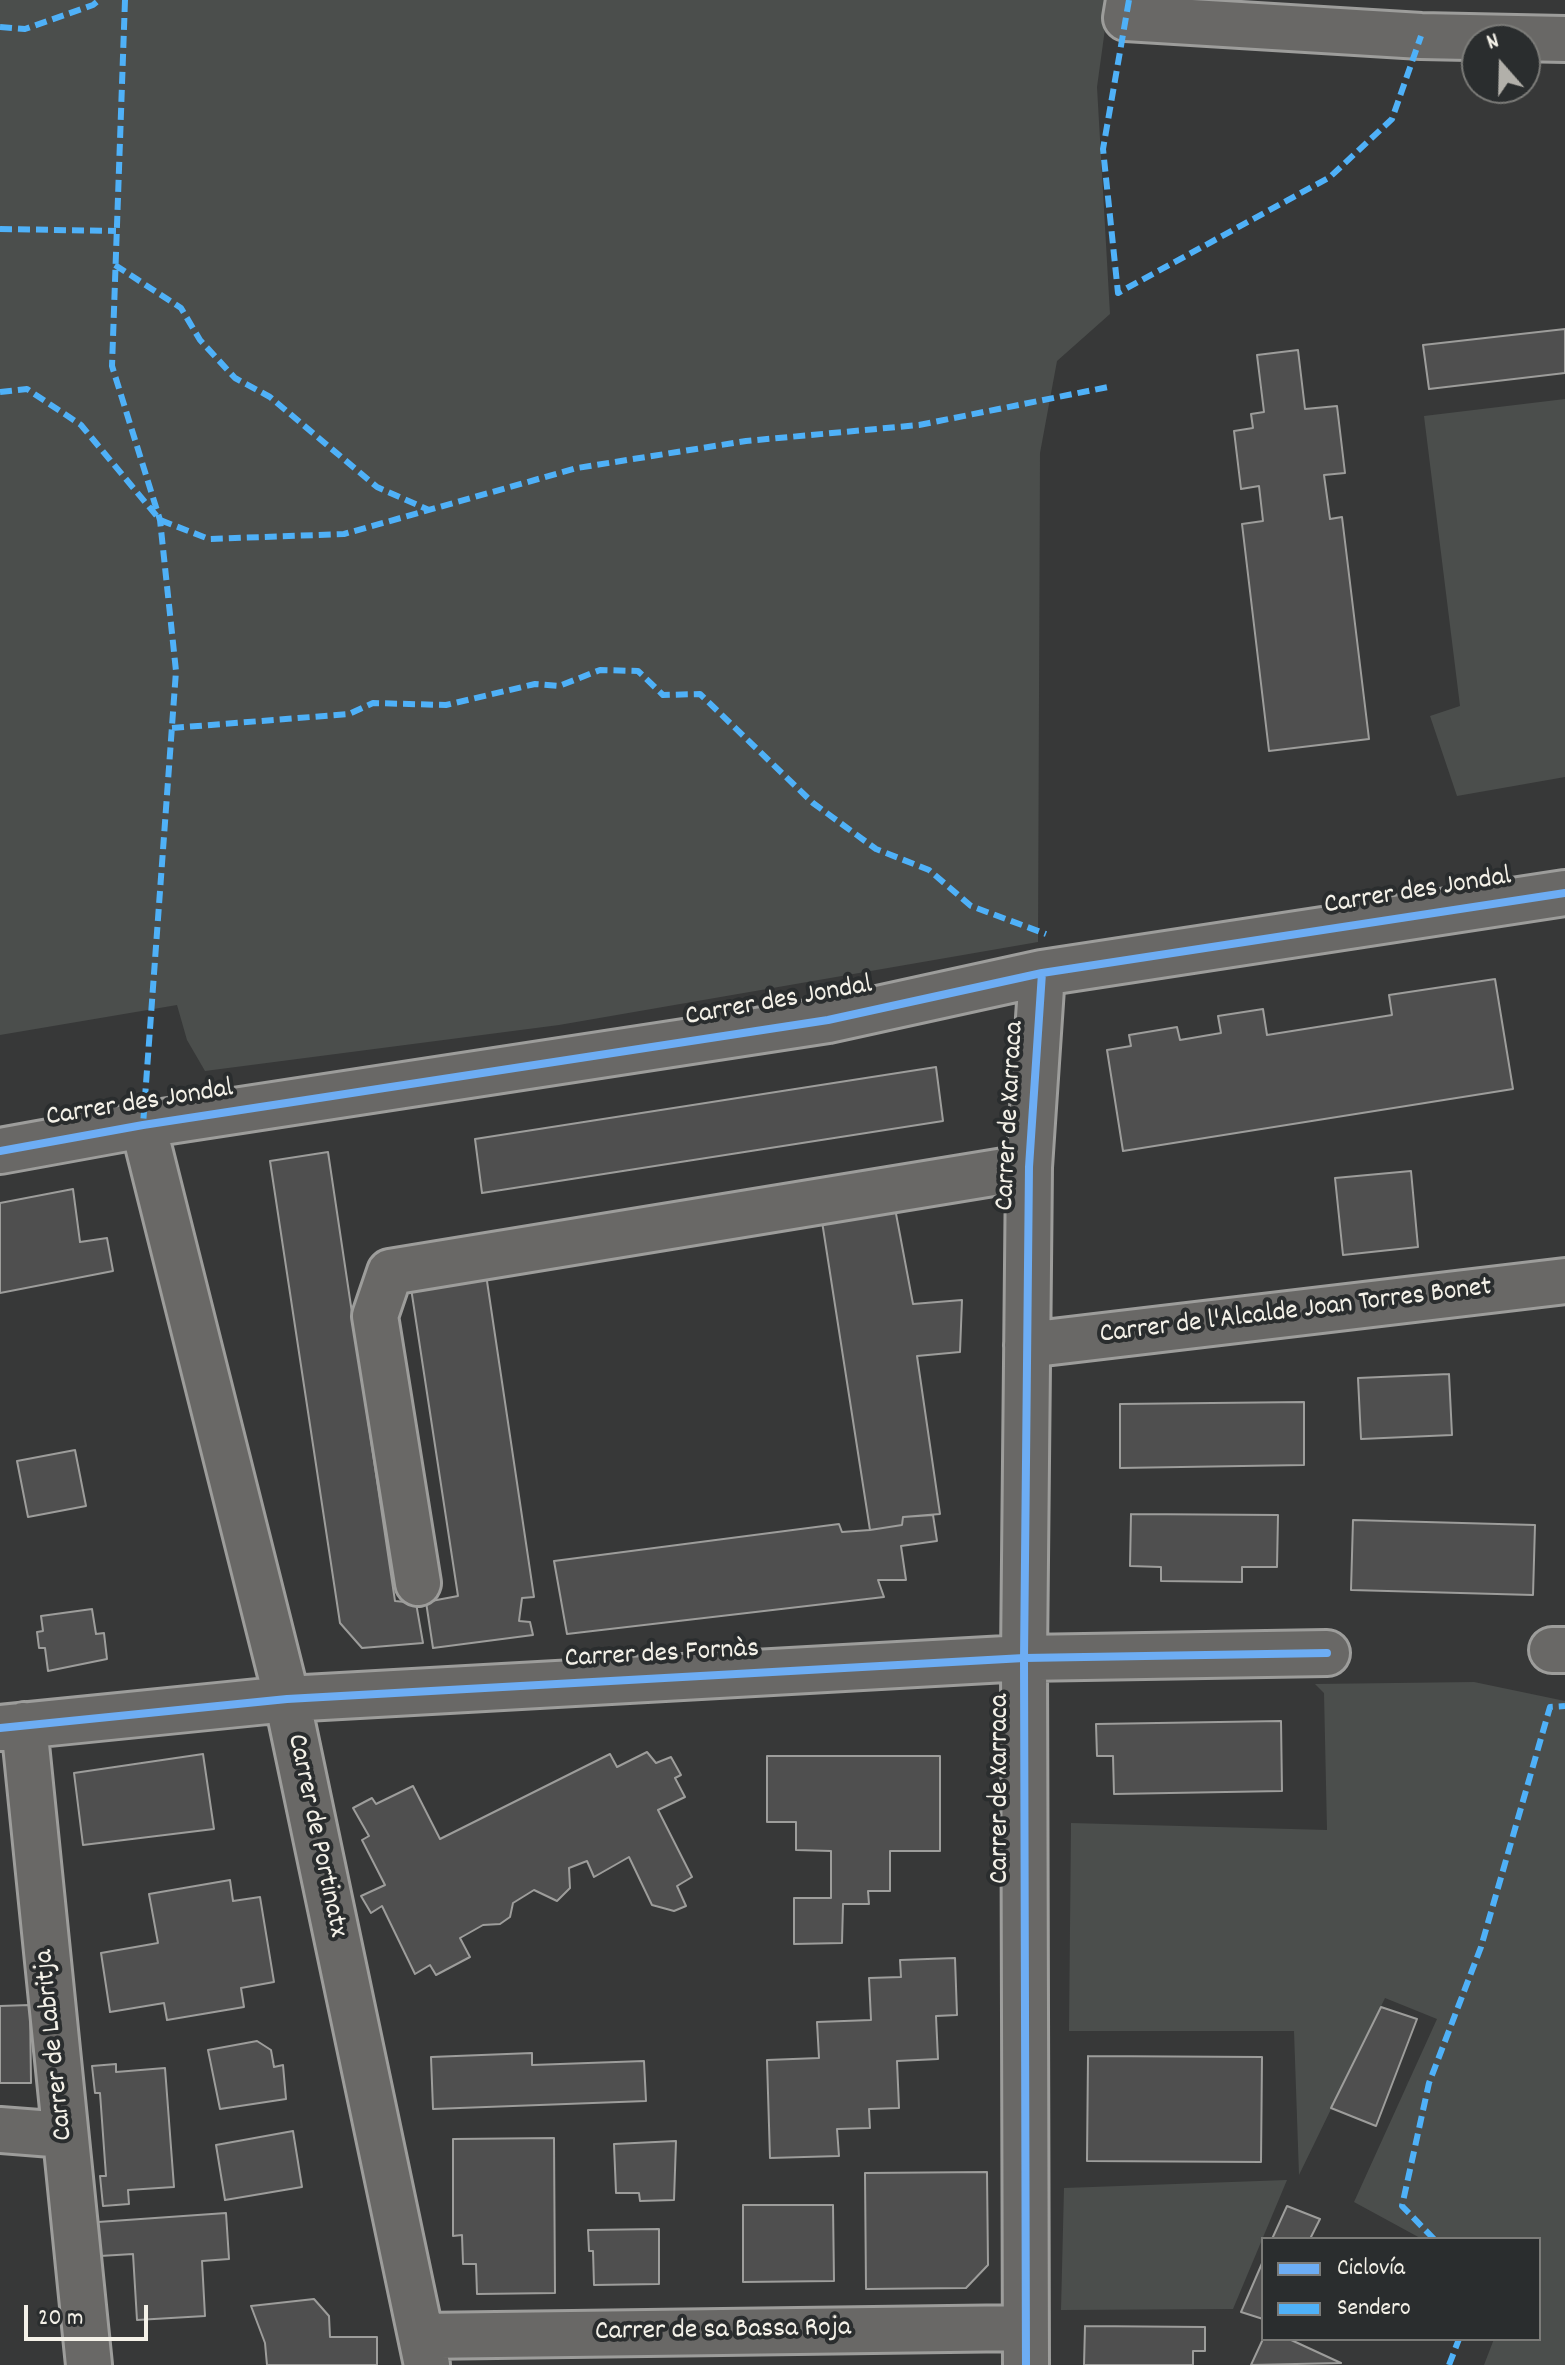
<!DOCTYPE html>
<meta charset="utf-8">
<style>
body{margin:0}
#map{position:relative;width:1565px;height:2365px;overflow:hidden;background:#373838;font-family:Dekko,sans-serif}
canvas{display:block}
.legend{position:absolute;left:1261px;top:2237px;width:280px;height:104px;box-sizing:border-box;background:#2a2d2e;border:2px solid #7b7b78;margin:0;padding:10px 14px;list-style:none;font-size:24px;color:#f4f1e8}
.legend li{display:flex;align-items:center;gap:16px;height:40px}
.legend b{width:40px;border:2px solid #7b7b78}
.north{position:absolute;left:1461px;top:24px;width:80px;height:80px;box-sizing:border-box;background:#2a2d2e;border:2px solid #7b7b78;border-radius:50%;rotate:340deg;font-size:22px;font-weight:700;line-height:32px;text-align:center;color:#f4f1e8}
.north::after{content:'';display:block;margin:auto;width:28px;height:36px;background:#b2b0aa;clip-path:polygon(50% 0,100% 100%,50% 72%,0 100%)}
.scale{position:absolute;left:24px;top:2305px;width:124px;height:36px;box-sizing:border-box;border:4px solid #f4f1e8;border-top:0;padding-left:10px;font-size:24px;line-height:28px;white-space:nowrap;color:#f4f1e8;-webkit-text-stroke:6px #2a2d2e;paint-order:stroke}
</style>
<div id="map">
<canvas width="1565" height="2365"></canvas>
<ul class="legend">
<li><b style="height:10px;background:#6dadf4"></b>Ciclovía</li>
<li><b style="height:10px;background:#4fb1f8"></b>Sendero</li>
</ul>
<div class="north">N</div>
<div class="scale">20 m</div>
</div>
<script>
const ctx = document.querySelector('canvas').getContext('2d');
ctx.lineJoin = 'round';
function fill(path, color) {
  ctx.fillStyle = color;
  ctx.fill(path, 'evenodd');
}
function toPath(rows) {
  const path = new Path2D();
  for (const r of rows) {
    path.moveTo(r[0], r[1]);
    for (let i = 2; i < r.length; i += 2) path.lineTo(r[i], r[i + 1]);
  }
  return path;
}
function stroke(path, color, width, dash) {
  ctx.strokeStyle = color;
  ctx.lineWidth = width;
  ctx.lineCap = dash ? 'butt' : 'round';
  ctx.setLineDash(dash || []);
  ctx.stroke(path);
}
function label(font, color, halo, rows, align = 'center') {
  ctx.font = font + ' Dekko,sans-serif';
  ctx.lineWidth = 8;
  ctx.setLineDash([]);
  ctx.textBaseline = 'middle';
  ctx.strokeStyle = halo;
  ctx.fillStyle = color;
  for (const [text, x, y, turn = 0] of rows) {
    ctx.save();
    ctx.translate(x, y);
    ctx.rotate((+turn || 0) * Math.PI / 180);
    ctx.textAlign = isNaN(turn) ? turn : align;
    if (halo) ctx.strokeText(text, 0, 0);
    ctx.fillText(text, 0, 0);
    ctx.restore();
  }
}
fill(toPath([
 [0,0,1109,0,1097,87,1110,314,1057,361,1040,453,1038,942,559,1025,205,1071,187,1040,177,1005,0,1035],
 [1565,399,1565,777,1457,796,1430,716,1460,706,1424,416],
 [1474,1682,1565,1701,1565,2365,1484,2365,1494,2339,1539,2339,1539,2239,1422,2239,1354,2202,1437,2019,1385,1998,1299,2175,1294,2031,1069,2031,1071,1823,1327,1830,1324,1693,1315,1684],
 [1287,2180,1233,2309,1061,2310,1064,2188]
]), '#4b4e4c');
const building = toPath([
 [1565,329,1565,373,1429,389,1423,345,1565,329],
 [1298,350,1305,409,1337,406,1345,473,1324,475,1330,519,1342,517,1369,739,1269,751,1242,524,1263,521,1259,486,1241,489,1234,431,1253,428,1251,414,1264,412,1257,355,1298,350],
 [1495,979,1513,1089,1123,1151,1107,1050,1131,1046,1129,1035,1177,1027,1180,1040,1221,1033,1218,1016,1263,1009,1267,1035,1392,1015,1389,995,1495,979],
 [936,1067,943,1121,482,1193,475,1139,936,1067],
 [328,1152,395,1601,416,1603,423,1643,362,1648,340,1623,270,1161,328,1152],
 [1411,1171,1418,1247,1343,1255,1335,1178,1411,1171],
 [73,1189,80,1242,107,1238,113,1271,0,1293,0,1203,73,1189],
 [894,1203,913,1304,962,1300,960,1352,917,1356,940,1514,903,1517,902,1525,870,1530,821,1215,894,1203],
 [484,1261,534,1597,522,1598,519,1621,530,1622,533,1635,433,1648,426,1602,458,1596,409,1275,484,1261],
 [1449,1374,1452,1435,1361,1439,1358,1378,1449,1374],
 [1304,1402,1304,1465,1120,1468,1120,1404,1304,1402],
 [75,1450,86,1506,28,1517,17,1461,75,1450],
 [1131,1514,1278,1515,1277,1567,1242,1567,1242,1582,1161,1581,1161,1567,1130,1566,1131,1514],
 [933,1515,937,1541,901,1546,906,1580,878,1580,884,1597,567,1634,554,1561,839,1524,842,1532,870,1530,902,1525,903,1517,933,1515],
 [1353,1520,1535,1525,1533,1595,1351,1590,1353,1520],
 [92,1609,96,1634,104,1633,107,1659,48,1671,45,1648,39,1648,37,1632,43,1631,41,1616,92,1609],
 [1281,1721,1282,1791,1114,1794,1113,1756,1097,1756,1096,1724,1281,1721],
 [647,1752,656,1763,671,1757,681,1775,675,1778,685,1797,658,1810,692,1877,677,1886,686,1906,674,1911,652,1905,629,1857,594,1877,587,1861,569,1868,570,1888,557,1901,534,1890,513,1903,510,1917,500,1924,483,1925,460,1938,470,1957,436,1975,430,1965,415,1974,382,1906,371,1913,361,1896,385,1885,362,1840,369,1836,353,1808,372,1798,376,1804,413,1786,440,1839,610,1754,617,1767,647,1752],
 [203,1754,214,1829,83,1845,74,1773,203,1754],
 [767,1756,940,1756,940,1851,890,1851,890,1891,868,1891,869,1904,843,1904,842,1943,794,1944,794,1898,831,1898,831,1851,796,1850,796,1822,767,1822,767,1756],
 [230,1880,233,1901,260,1897,274,1982,241,1988,244,2007,167,2020,164,2003,110,2012,101,1953,158,1943,149,1894,230,1880],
 [955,1958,957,2015,936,2016,938,2059,897,2061,899,2108,869,2109,870,2128,837,2129,839,2156,770,2158,767,2060,819,2058,817,2022,871,2020,869,1978,901,1977,900,1960,955,1958],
 [30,2005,31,2083,0,2083,0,2006,30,2005],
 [1381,2007,1417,2019,1376,2126,1331,2108,1381,2007],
 [257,2041,271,2050,274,2067,283,2065,286,2099,220,2109,208,2050,257,2041],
 [532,2053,532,2065,644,2061,646,2101,433,2109,431,2057,532,2053],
 [1088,2056,1262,2057,1261,2162,1087,2161,1088,2056],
 [116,2064,116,2072,165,2068,174,2187,128,2190,129,2204,103,2206,100,2176,106,2176,100,2093,95,2093,92,2066,116,2064],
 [293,2131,302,2187,225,2200,216,2145,293,2131],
 [554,2138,555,2293,477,2294,476,2264,463,2264,462,2235,453,2236,453,2139,554,2138],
 [676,2141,674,2200,640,2201,639,2193,616,2193,614,2144,676,2141],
 [987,2172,988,2265,966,2288,866,2289,865,2173,987,2172],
 [743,2205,833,2205,834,2281,743,2282,743,2205],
 [1287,2206,1320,2219,1310,2239,1272,2239,1287,2206],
 [226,2213,229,2259,202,2261,205,2316,137,2320,133,2254,100,2256,98,2222,226,2213],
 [659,2229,659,2284,594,2285,593,2251,589,2251,588,2230,659,2229],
 [1263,2261,1263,2319,1241,2312,1263,2261],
 [314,2299,329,2316,330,2337,377,2337,377,2365,267,2365,265,2343,251,2306,314,2299],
 [1085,2326,1205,2327,1205,2351,1193,2351,1193,2365,1084,2365,1085,2326],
 [1263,2339,1289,2339,1341,2363,1251,2365,1263,2339]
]);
fill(building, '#4f4f4f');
stroke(building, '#9d9d9b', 2);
const minor = toPath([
 [1129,0,1126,18,1421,36,1565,39],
 [143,1125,287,1699,427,2365],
 [0,1151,143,1125,828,1020,1042,973,1565,893],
 [1027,1345,1565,1281],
 [418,1583,375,1316,390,1272,1029,1167],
 [1552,1650,1565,1650],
 [24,1725,89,2365],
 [0,1728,287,1699,1024,1658,1327,1653],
 [0,2130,65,2135],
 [421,2336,1024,2328],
 [1026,2365,1024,1658,1029,1167,1042,973]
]);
stroke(minor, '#9d9d9b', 50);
stroke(minor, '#696866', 44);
stroke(toPath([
 [125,0,112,366,160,520,176,671,143,1125],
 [1129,0,1103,149,1118,293,1330,177,1392,119,1421,36],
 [0,27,25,29,93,5,99,0],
 [0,229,116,231],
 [115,265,181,308,200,340,235,378,270,397,377,487,429,510],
 [0,392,27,389,81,425,160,520,209,539,344,534,577,468,746,441,919,425,1108,387],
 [172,728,349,714,373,703,446,705,535,684,559,686,600,670,638,671,663,695,700,694,813,803,876,849,929,870,971,906,1046,934],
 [1434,2239,1402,2206,1429,2083,1481,1947,1550,1707,1565,1706],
 [1449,2365,1459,2339]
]), '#4fb1f8', 6, [12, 6]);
stroke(toPath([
 [0,1151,143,1125,828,1020,1042,973,1565,893],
 [0,1728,287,1699,1024,1658,1327,1653],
 [1026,2365,1024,1658,1029,1167,1042,973]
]), '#6dadf4', 8);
label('28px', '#f4f1e8', '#2a2d2e', [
 ["Carrer des Jondal",1418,893,-9],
 ["Carrer des Jondal",779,1003,-10],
 ["Carrer des Jondal",140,1105,-9],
 ["Carrer de Xarraca",1012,1116,-87],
 ["Carrer de l'Alcalde Joan Torres Bonet",1296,1313,-7],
 ["Carrer des Fornàs",662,1656,-3],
 ["Carrer de Xarraca",1002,1789,-90],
 ["Carrer de Portinatx",315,1836,78],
 ["Carrer de Labritja",56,2045,-96],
 ["Carrer de sa Bassa Roja",723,2332,-1]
]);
</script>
